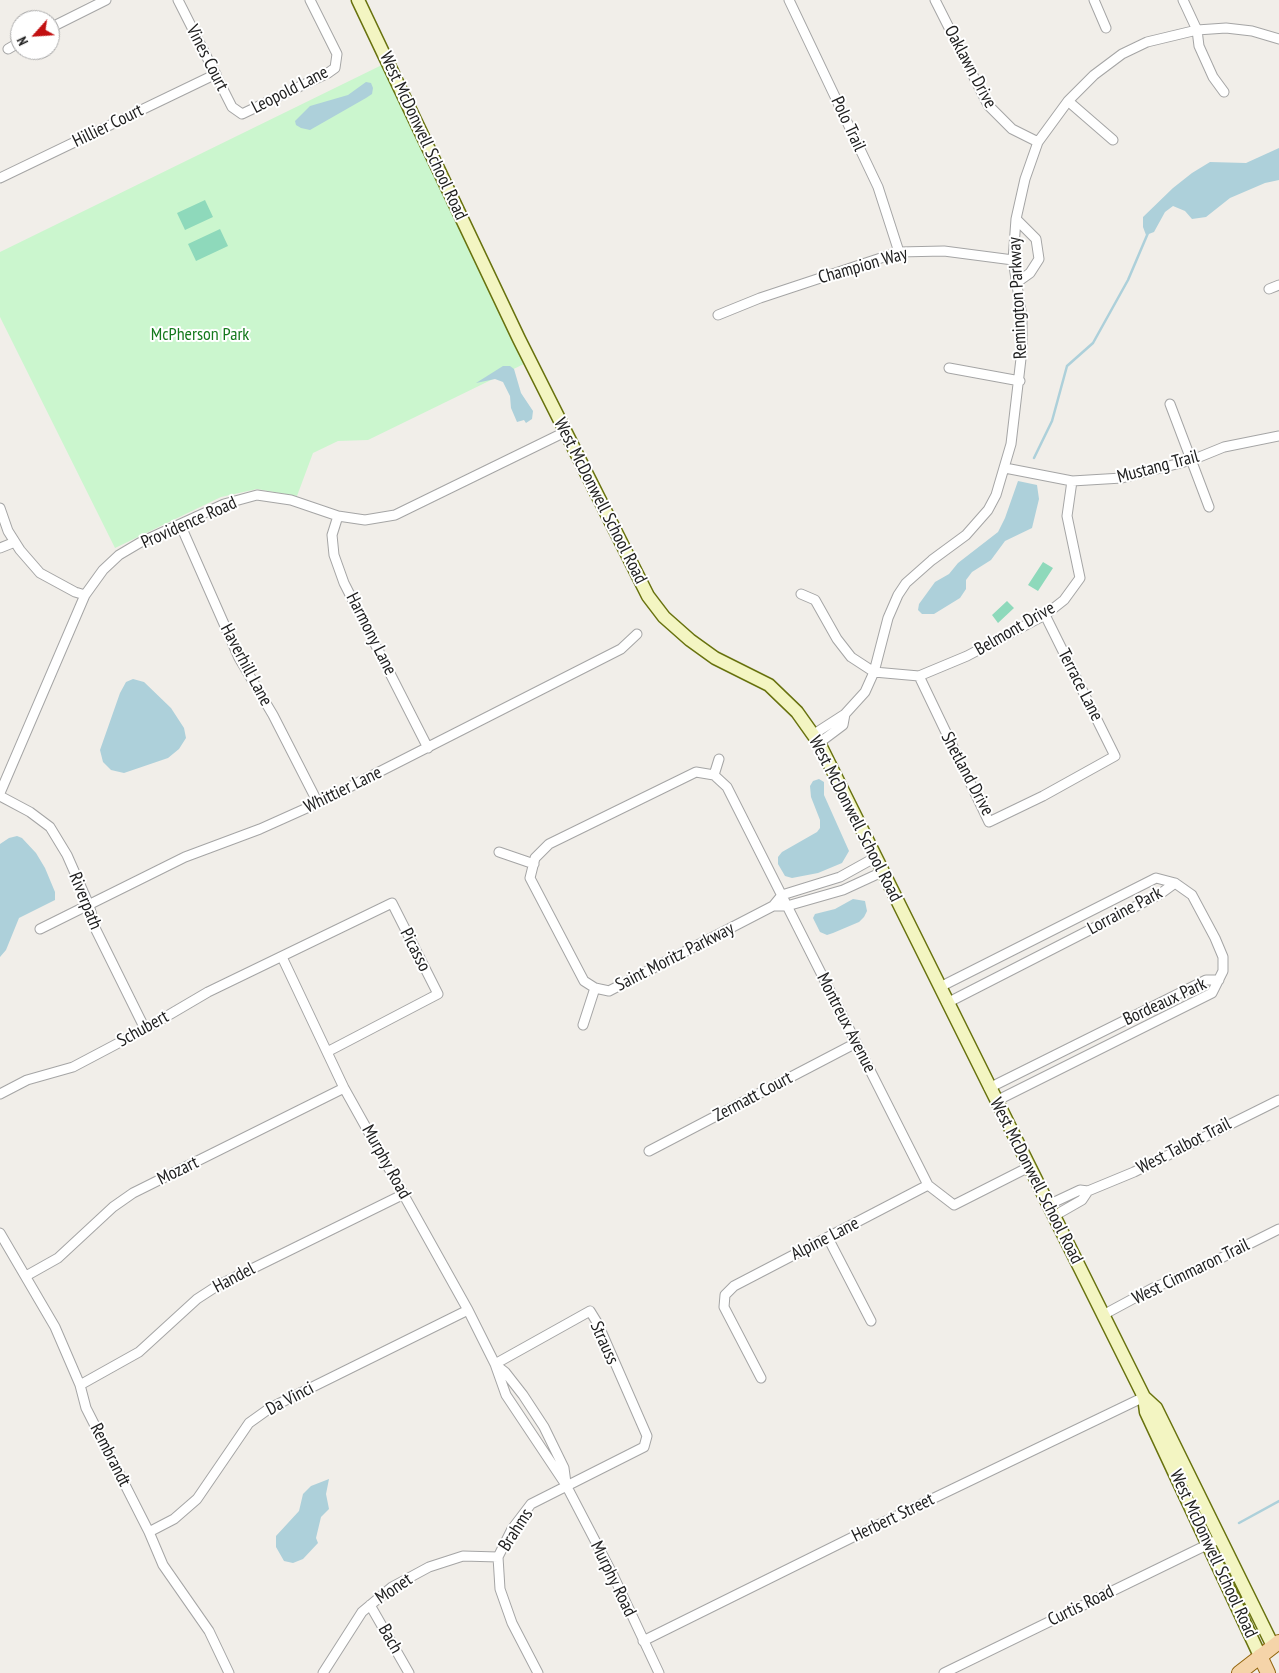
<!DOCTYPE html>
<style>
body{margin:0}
#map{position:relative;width:1279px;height:1673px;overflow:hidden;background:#f1eee9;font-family:"PT Sans Narrow",sans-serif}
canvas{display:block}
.north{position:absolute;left:10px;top:10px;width:50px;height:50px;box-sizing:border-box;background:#fff;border:1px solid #a6a6a6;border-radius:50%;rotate:244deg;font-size:14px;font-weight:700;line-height:20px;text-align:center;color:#212121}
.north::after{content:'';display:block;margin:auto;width:18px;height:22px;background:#c21011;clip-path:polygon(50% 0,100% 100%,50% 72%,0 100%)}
</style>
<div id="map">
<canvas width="1279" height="1673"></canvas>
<div class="north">N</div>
</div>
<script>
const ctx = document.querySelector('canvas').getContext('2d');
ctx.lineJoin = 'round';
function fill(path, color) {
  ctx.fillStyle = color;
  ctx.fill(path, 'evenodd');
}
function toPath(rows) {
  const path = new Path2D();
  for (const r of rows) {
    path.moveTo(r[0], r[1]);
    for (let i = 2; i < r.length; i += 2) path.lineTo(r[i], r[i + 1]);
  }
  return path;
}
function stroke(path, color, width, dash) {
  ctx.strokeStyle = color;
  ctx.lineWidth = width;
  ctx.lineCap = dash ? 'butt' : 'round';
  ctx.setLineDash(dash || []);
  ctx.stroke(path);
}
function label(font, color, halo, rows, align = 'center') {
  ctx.font = font + ' "PT Sans Narrow",sans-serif';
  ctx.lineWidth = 4;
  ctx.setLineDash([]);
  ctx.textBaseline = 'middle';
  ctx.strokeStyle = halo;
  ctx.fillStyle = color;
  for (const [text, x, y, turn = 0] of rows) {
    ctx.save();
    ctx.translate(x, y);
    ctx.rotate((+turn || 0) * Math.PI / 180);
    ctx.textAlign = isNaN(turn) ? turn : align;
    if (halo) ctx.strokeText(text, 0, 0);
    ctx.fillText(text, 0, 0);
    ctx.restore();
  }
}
fill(toPath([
 [388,62,530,361,368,440,338,441,313,453,297,496,257,489,221,497,115,548,0,317,0,252]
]), '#cbf6ce');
fill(toPath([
 [205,200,213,217,185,230,177,213],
 [220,229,228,246,196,261,188,244],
 [1043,562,1053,568,1038,591,1028,585],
 [1007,601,1014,608,998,623,992,615]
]), '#8ed9bb');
fill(toPath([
 [366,82,371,83,373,88,372,94,366,98,310,130,301,128,296,125,295,121,310,106,348,95],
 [1279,148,1279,180,1265,183,1230,198,1206,217,1192,219,1185,211,1173,206,1165,212,1154,232,1146,235,1143,227,1143,217,1173,188,1192,173,1210,162,1246,163],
 [503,366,510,366,514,369,521,393,533,411,532,419,526,423,524,420,517,422,511,408,510,396,503,382,495,379,476,383],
 [1018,481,1037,485,1039,499,1032,528,1005,541,991,560,972,572,966,580,966,589,960,598,934,614,922,614,918,610,919,604,935,582,949,574,958,563,998,532,1005,518],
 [133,679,144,682,171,708,184,728,186,738,179,749,168,758,124,773,111,770,103,762,100,750,120,693,126,682],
 [819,779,824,782,824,795,849,851,842,863,818,873,792,878,785,876,778,864,778,857,782,852,817,832,820,828,820,820,811,797,810,786,813,781],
 [17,836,22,838,36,853,45,868,55,892,55,900,19,918,6,950,0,957,0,844,9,838],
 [853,899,865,901,867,911,864,917,859,922,833,933,827,935,820,932,813,918,815,914,835,909],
 [329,1479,326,1494,329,1509,321,1517,316,1538,318,1543,303,1559,293,1563,284,1561,276,1547,276,1536,299,1511,303,1494,311,1486]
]), '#add0da');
stroke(toPath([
 [1034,458,1052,421,1067,366,1093,343,1128,280,1148,233],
 [1239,1523,1279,1501]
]), '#add0da', 2.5);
const street = toPath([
 [178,0,232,107,242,114,328,73,335,68,337,54,310,0],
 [789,0,878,187,899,252],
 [935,0,988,105,1012,129,1038,142],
 [1094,0,1106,28],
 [1183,0,1197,30,1199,46,1213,77,1224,92],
 [50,28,106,0],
 [8,49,20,42],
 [1068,101,1113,140],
 [0,178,216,74],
 [1016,219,1036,239,1039,259,1030,273,1016,283],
 [1269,289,1279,285],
 [718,315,760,298,899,252,944,251,1013,260],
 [949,368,1020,381],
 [1170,404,1209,507],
 [1005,468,1072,481,1122,478,1192,460,1224,447,1279,436],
 [0,508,8,531,20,550,40,573,75,592,85,595],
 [338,516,332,535,334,555,344,583,428,748],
 [180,524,239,658,273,715,318,803],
 [0,548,15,542],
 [801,594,815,600,837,639,851,657,874,672,919,676,967,656,1045,615,1064,600,1080,578,1067,516,1072,481],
 [919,676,989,822,1043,796,1115,756,1045,615],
 [814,734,845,714,865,692,874,672,888,618,898,595,906,583,932,560,966,535,988,510,996,495,1011,444,1022,350,1022,317,1013,260,1016,219,1025,179,1038,142,1068,101,1094,75,1122,54,1147,42,1197,30,1226,28,1252,31,1279,39],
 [819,743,843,725,845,714],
 [714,775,727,787,928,1185,954,1205,1029,1167],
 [714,775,696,772,549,844,535,858,530,878,584,981,595,988,609,991,773,906],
 [714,775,719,759],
 [0,793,85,595,103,570,119,555,141,542,224,504,257,495,291,500,338,516,365,520,395,515,565,432],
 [0,796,30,812,50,827,67,855,89,905,96,930,145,1029],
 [499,852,534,864],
 [876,857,840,877,782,895,773,906,787,906,843,890,882,872],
 [40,929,185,857,260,829,318,803,621,649,637,634],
 [282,957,344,1088,468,1310,495,1364,506,1395,566,1485,613,1575,659,1673],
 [940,987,1156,878,1175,883,1192,895,1215,938,1223,957,1223,971,1212,993,996,1101],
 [947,1003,1160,894,1175,883],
 [583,1025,595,988],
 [989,1088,1206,980,1219,980],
 [0,1094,27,1080,73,1067,145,1029,208,992,392,903,438,994,327,1052],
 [649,1151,856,1043],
 [1048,1205,1080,1190,1088,1191,1134,1172,1279,1100],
 [1054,1216,1082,1200,1088,1191],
 [0,1233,55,1327,80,1385,86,1408,149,1532,163,1565,209,1631,229,1673],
 [828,1238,871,1321],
 [26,1276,58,1258,113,1207,133,1193,344,1088],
 [1103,1315,1153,1288,1197,1270,1279,1229],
 [495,1364,590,1311,598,1324,647,1436,644,1447,531,1504,512,1529,498,1557,500,1589,512,1623,538,1673],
 [496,1365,505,1372,523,1395,544,1427,564,1468,566,1483],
 [761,1378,724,1307,725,1295,734,1286,928,1185],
 [80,1385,139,1352,197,1299,217,1286,404,1194],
 [149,1532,174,1519,197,1499,249,1423,270,1408,468,1310],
 [370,1605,409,1673],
 [643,1641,855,1536,1144,1397],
 [323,1673,362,1612,392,1587,429,1567,463,1556,498,1557],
 [944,1673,1219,1539]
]);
const secondary = toPath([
 [358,0,519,339,648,596,664,617,690,640,715,658,769,685,797,712,819,743,1144,1397,1146,1412,1260,1656],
 [1144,1397,1156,1408,1273,1646]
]);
const primary = toPath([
 [1260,1656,1268,1673],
 [1239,1673,1279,1642]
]);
stroke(street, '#a5a5a5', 11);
stroke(secondary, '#68720e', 15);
stroke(primary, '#92650c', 16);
stroke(street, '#fff', 9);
stroke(secondary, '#f3f5c2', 12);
stroke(primary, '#f5d4a9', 14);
label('18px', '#212121', '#fff', [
 ["Vines Court",207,58,63],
 ["Oaklawn Drive",970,67,62],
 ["Leopold Lane",290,90,-27],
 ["Polo Trail",848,124,65],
 ["Hillier Court",108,126,-26],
 ["West McDonwell School Road",423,136,65],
 ["Champion Way",863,266,-16],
 ["Remington Parkway",1018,298,-93],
 ["Mustang Trail",1158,467,-15],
 ["West McDonwell School Road",600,501,63],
 ["Providence Road",189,523,-24],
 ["Belmont Drive",1015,629,-30],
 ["Harmony Lane",371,634,63],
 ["Haverhill Lane",246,665,62],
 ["Terrace Lane",1080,685,63],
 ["Shetland Drive",967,774,62],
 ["Whittier Lane",343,790,-26],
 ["West McDonwell School Road",855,819,63],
 ["Riverpath",85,901,68],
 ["Lorraine Park",1125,911,-28],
 ["Picasso",415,950,63],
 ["Saint Moritz Parkway",675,957,-27],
 ["Bordeaux Park",1165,1002,-25],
 ["Montreux Avenue",846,1023,63],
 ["Schubert",143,1029,-29],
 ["Zermatt Court",753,1097,-28],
 ["West Talbot Trail",1184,1146,-27],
 ["Murphy Road",386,1162,61],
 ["Mozart",178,1171,-26],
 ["West McDonwell School Road",1036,1181,63],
 ["Alpine Lane",825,1239,-27],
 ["West Cimmaron Trail",1191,1272,-26],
 ["Handel",234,1278,-28],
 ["Strauss",604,1343,66],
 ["Da Vinci",290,1399,-28],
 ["Rembrandt",110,1455,63],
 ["Herbert Street",893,1518,-26],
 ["Brahms",516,1530,-57],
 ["West McDonwell School Road",1213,1554,65],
 ["Murphy Road",613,1579,64],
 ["Monet",394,1589,-34],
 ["Curtis Road",1081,1606,-26],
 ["Bach",390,1639,60]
]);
label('18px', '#15791d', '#fff', [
 ["McPherson Park",200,335]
]);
</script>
